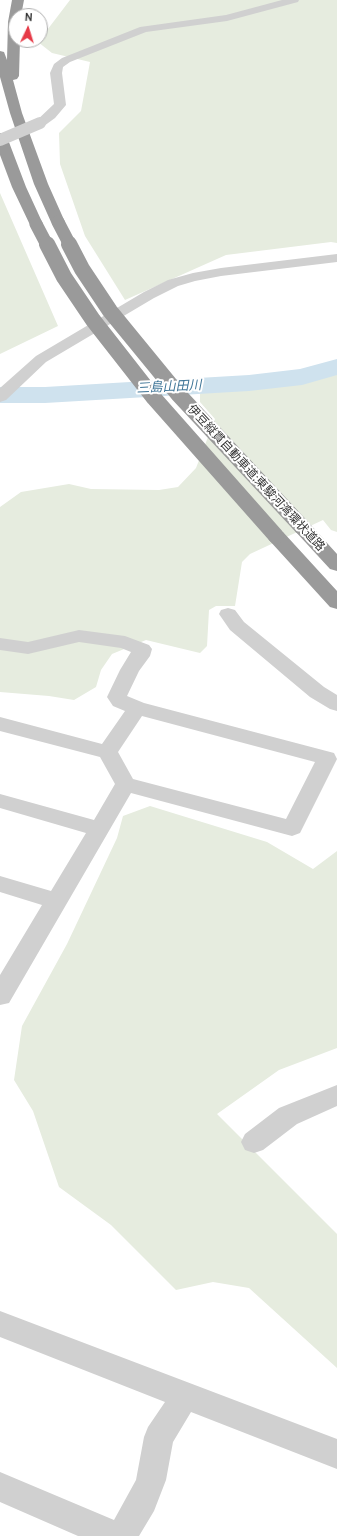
<!DOCTYPE html>
<meta charset="utf-8">
<style>
body{margin:0}
#map{position:relative;width:337px;height:1536px;overflow:hidden;background:#fff;font-family:Cabin,sans-serif}
canvas{display:block}
.north{position:absolute;left:8px;top:8px;width:40px;height:40px;box-sizing:border-box;background:#fff;border:1px solid #adadad;border-radius:50%;rotate:4deg;font-size:11px;font-weight:700;line-height:16px;text-align:center;color:#333}
.north::after{content:'';display:block;margin:auto;width:14px;height:18px;background:#e63946;clip-path:polygon(50% 0,100% 100%,50% 72%,0 100%)}
</style>
<div id="map">
<canvas width="337" height="1536"></canvas>
<div class="north">N</div>
</div>
<script>
const ctx = document.querySelector('canvas').getContext('2d');
ctx.lineJoin = 'round';
function fill(path, color) {
  ctx.fillStyle = color;
  ctx.fill(path, 'evenodd');
}
function toPath(rows) {
  const path = new Path2D();
  for (const r of rows) {
    path.moveTo(r[0], r[1]);
    for (let i = 2; i < r.length; i += 2) path.lineTo(r[i], r[i + 1]);
  }
  return path;
}
function stroke(path, color, width, dash) {
  ctx.strokeStyle = color;
  ctx.lineWidth = width;
  ctx.lineCap = dash ? 'butt' : 'round';
  ctx.setLineDash(dash || []);
  ctx.stroke(path);
}
function label(font, color, halo, rows, align = 'center') {
  ctx.font = font + ' Cabin,"Noto Sans JP",sans-serif';
  ctx.lineWidth = 4;
  ctx.setLineDash([]);
  ctx.textBaseline = 'middle';
  ctx.strokeStyle = halo;
  ctx.fillStyle = color;
  for (const [text, x, y, turn = 0] of rows) {
    ctx.save();
    ctx.translate(x, y);
    ctx.rotate((+turn || 0) * Math.PI / 180);
    ctx.textAlign = isNaN(turn) ? turn : align;
    if (halo) ctx.strokeText(text, 0, 0);
    ctx.fillText(text, 0, 0);
    ctx.restore();
  }
}
fill(toPath([
 [70,0,337,0,337,243,331,242,226,255,125,300,85,236,60,164,59,133,81,111,90,62,52,53,38,42],
 [0,193,58,326,0,354],
 [337,369,337,532,331,530,323,520,250,554,242,562,235,606,216,606,209,610,207,646,200,653,146,640,112,654,101,670,96,687,74,700,49,696,0,692,0,507,21,492,69,484,91,489,159,490,178,487,196,468,215,419,200,402,200,392,235,390,268,382],
 [150,806,267,842,313,869,337,851,337,1048,279,1070,217,1114,337,1234,337,1368,249,1288,213,1282,176,1290,111,1225,59,1187,33,1111,14,1080,22,1026,67,944,117,838,123,816]
]), '#e6ecdf');
fill(toPath([
 [337,359,337,375,302,385,249,391,45,403,0,403,0,387,45,387,249,375,300,369,337,359]
]), '#cfe2ee');
fill(toPath([
 [282,0,299,0,298,2,227,21,146,32,70,62,63,67,62,73,66,105,55,118,44,126,40,127,36,126,34,123,54,104,50,73,54,64,62,58,140,27,226,15,282,0],
 [337,254,337,262,221,276,195,281,178,286,154,298,46,362,6,400,0,402,0,388,36,356,144,292,168,280,193,273,221,268,337,254],
 [228,608,235,610,244,622,324,687,337,695,337,711,330,709,310,697,230,630,219,614,221,610,228,608],
 [79,630,125,636,149,645,152,649,150,656,139,671,127,696,144,703,334,753,337,759,300,833,292,836,131,793,9,1003,0,1005,0,975,42,905,0,892,0,876,51,891,86,833,0,808,0,794,94,820,115,784,100,757,0,731,0,717,102,744,125,711,113,706,107,697,120,670,131,652,121,648,79,642,28,654,0,650,0,638,28,642,79,630],
 [142,716,315,762,286,819,133,779,118,752,142,716],
 [337,1085,337,1106,297,1124,263,1150,254,1153,245,1150,241,1142,245,1134,279,1108,337,1085],
 [0,1311,337,1439,337,1469,191,1412,173,1442,166,1480,154,1511,139,1536,78,1536,0,1502,0,1472,114,1520,136,1480,144,1437,148,1427,165,1402,0,1337,0,1311]
]), '#d0d0d0');
fill(toPath([
 [12,0,24,0,21,16,16,16,16,40,20,40,19,76,17,79,13,80,22,113,48,184,65,222,63,225,58,226,53,225,51,222,34,184,10,113,0,77,0,51,4,52,7,60,8,22,12,0],
 [0,133,5,134,7,137,26,187,43,224,41,227,36,228,31,227,12,187,0,155,0,133],
 [302,521,309,523,337,554,337,571,330,569,295,531,293,527,295,523,302,521],
 [276,530,283,532,337,591,337,609,330,607,269,540,267,536,269,532,276,530]
]), '#9a9a9a');
stroke(toPath([
 [0,140,40,123]
]), '#d0d0d0', 12);
stroke(toPath([
 [58,222,70,245],
 [36,224,47,245]
]), '#9a9a9a', 13);
stroke(toPath([
 [47,244,64,277,93,320,154,398,276,536],
 [69,244,82,269,110,311,178,394,302,527]
]), '#9a9a9a', 16);
label('12px', '#333', '#fff', [
 ["伊豆縦貫自動車道;東駿河湾環状道路",256,478,47]
]);
label('italic 13px', '#3f7597', '#fff', [
 ["三島山田川",169,387,-3]
]);
</script>
